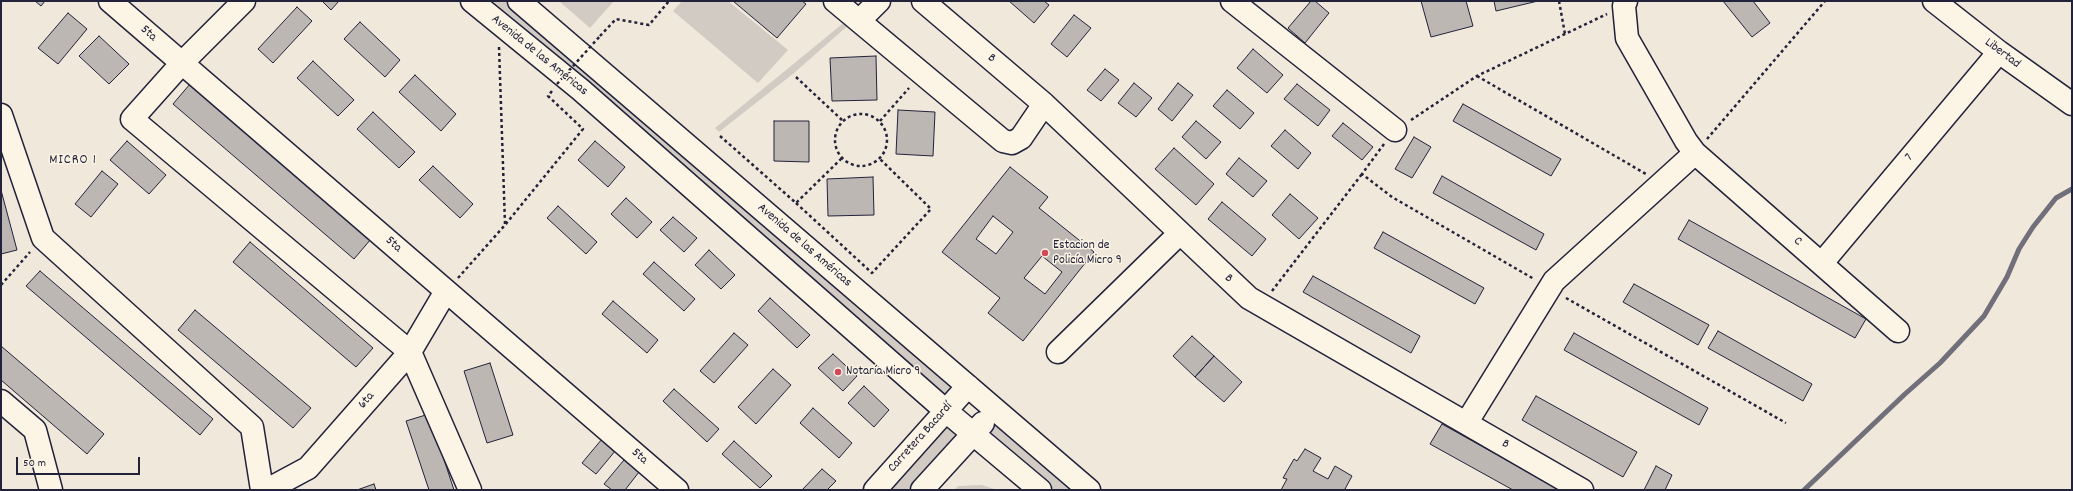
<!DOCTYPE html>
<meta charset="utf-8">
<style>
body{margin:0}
#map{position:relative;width:2073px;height:491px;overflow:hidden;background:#efe8db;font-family:Dekko,sans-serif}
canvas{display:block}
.frame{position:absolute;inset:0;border:2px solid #22223b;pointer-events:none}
.scale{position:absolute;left:16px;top:457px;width:124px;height:18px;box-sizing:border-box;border:2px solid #22223b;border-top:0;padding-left:5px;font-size:12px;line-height:14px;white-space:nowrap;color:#22223b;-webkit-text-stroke:3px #fcf5e5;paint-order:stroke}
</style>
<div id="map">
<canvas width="2073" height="491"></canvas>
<div class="frame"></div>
<div class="scale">50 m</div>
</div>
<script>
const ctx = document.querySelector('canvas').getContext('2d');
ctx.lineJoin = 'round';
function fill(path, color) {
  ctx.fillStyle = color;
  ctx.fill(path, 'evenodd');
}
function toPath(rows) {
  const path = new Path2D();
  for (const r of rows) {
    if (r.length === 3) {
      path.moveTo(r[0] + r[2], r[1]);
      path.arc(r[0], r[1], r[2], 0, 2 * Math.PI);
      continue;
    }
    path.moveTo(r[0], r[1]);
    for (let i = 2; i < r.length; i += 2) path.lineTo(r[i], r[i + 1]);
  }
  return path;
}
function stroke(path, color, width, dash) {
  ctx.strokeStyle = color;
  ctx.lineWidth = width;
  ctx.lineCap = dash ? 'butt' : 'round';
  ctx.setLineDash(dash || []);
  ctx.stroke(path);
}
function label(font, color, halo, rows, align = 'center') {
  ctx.font = font + ' Dekko,sans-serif';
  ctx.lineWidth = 3;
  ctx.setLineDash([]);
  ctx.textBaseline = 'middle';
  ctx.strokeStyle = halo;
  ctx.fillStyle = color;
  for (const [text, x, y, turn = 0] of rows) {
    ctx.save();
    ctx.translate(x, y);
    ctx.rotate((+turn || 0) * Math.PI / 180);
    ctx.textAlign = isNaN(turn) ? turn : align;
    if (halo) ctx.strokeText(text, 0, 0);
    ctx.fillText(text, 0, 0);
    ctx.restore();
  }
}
fill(toPath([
 [489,1,506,1,952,386,944,396],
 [559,1,614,1,590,28],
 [682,1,728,1,788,50,758,83,673,11],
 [857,12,860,15,794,73,719,132,715,128],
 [996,423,1075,490,1055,490,989,432],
 [947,425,958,434,907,490,890,490],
 [982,485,997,490,954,490,958,486]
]), '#d1cbc3');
stroke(toPath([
 [1804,490,1905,394,1940,363,1984,316,2007,277,2019,249,2033,227,2056,198,2072,189]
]), '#716f79', 5);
const building = toPath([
 [35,1,45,1,41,6,35,1],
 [322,1,339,1,331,10,322,1],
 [733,1,802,1,806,4,777,38,733,1],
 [1009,1,1044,1,1049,5,1034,23,1009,1],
 [1311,1,1315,1,1329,13,1305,43,1288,28,1311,1],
 [1421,1,1466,1,1473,26,1431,37,1421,1],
 [1494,1,1538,1,1496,11,1494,1],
 [1723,1,1753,1,1770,23,1752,37,1723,1],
 [297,7,312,21,273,63,258,49,297,7],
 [68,13,87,29,58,64,38,48,68,13],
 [1074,15,1091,28,1067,57,1051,44,1074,15],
 [360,22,400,60,385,77,344,39,360,22],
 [99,36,129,64,109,84,79,56,99,36],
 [1253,49,1283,75,1267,93,1237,68,1253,49],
 [876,56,877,100,832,101,830,58,876,56],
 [313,61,354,100,338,116,297,78,313,61],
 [1105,69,1119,80,1101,101,1087,90,1105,69],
 [415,75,456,114,441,131,399,92,415,75],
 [1134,83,1152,98,1136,117,1118,103,1134,83],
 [1178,83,1193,95,1172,121,1158,109,1178,83],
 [190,84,371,239,354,259,173,104,190,84],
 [1297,84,1330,110,1318,126,1284,99,1297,84],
 [1227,90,1254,113,1240,129,1213,106,1227,90],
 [1463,104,1561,159,1551,176,1453,121,1463,104],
 [898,110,935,112,933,156,896,154,898,110],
 [373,112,415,152,399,168,357,129,373,112],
 [774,121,809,121,809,162,774,161,774,121],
 [1196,121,1221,142,1206,159,1182,137,1196,121],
 [1343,123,1373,147,1362,160,1332,136,1343,123],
 [1285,130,1311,153,1298,169,1271,146,1285,130],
 [1414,137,1431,147,1412,178,1395,169,1414,137],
 [127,141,166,175,149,194,110,160,127,141],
 [595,141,625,167,608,187,578,160,595,141],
 [1174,148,1214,184,1196,205,1155,169,1174,148],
 [1239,158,1267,181,1253,197,1226,174,1239,158],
 [433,166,473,204,460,218,419,180,433,166],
 [1010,167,1048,197,1039,208,1094,252,1023,341,988,313,1000,298,942,252,1010,167],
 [993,216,1013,232,996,254,976,239,993,216],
 [1042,256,1062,272,1045,294,1024,278,1042,256],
 [102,171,118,184,91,217,75,204,102,171],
 [1442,176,1544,234,1536,250,1433,193,1442,176],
 [873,177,874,215,828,216,827,179,873,177],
 [1,190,17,250,1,254,1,190],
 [1290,194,1318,218,1299,239,1272,215,1290,194],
 [626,198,652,222,637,238,611,214,626,198],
 [1222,202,1266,239,1252,256,1208,219,1222,202],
 [558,206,597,242,586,254,547,218,558,206],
 [673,217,697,238,684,252,660,230,673,217],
 [1689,220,1866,319,1855,338,1678,239,1689,220],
 [1383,232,1484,288,1475,304,1374,248,1383,232],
 [250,242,373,348,356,367,233,262,250,242],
 [709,250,735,275,721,289,695,265,709,250],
 [654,262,695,299,684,311,643,274,654,262],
 [40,271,213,419,200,435,26,286,40,271],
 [1313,276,1420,336,1411,353,1303,292,1313,276],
 [1634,284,1709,325,1698,345,1623,302,1634,284],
 [770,298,810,335,797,348,758,311,770,298],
 [613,301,658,340,647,353,602,314,613,301],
 [195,310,311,408,293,428,178,330,195,310],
 [1718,331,1812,384,1803,401,1708,348,1718,331],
 [734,333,748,345,714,383,700,371,734,333],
 [1574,333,1708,408,1699,425,1564,350,1574,333],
 [1192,336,1214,356,1195,377,1173,356,1192,336],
 [1,346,104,434,87,454,1,380,1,346],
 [833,354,857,376,843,391,818,368,833,354],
 [1214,356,1242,382,1224,402,1195,377,1214,356],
 [490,363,513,435,487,443,464,371,490,363],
 [773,369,791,385,756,424,738,407,773,369],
 [864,386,889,410,874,427,848,403,864,386],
 [674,389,719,429,707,442,663,401,674,389],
 [1536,396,1637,452,1623,477,1522,420,1536,396],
 [813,408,852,443,839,458,800,423,813,408],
 [429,414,454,490,429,490,406,421,429,414],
 [1442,424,1560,490,1513,490,1430,444,1442,424],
 [602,439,616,450,596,474,582,463,602,439],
 [734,441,772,476,760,488,722,454,734,441],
 [1305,449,1321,458,1313,471,1328,479,1335,466,1352,476,1345,489,1348,490,1281,490,1287,479,1283,478,1294,459,1297,461,1305,449],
 [624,460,639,472,625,490,612,490,604,484,624,460],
 [1656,466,1672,475,1665,490,1644,490,1656,466],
 [822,469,836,481,827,490,802,490,822,469],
 [374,484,376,490,357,490,374,484]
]);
fill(building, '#bcb7b3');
stroke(building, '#22223b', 1);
const minor = toPath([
 [110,1,677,490],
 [244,1,182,63,132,119,410,352,470,490],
 [835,1,1003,141,1012,143,1021,138,1044,104],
 [923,1,1044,104,1249,298,1582,490],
 [1232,1,1395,130],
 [1626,1,1624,6,1627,38,1686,141,1695,153,1898,331],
 [1934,1,1999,52,2072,104],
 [859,21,879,1],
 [1,115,43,238,252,427,262,490],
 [1822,263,1999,52],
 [1058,352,1180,233],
 [1,401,35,430,51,490],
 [1467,422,1554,281,1695,153],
 [267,490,308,468,410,352,446,291]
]);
const major = toPath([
 [472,1,581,90,946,411,1040,490],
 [519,1,1089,490],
 [875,490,968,386],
 [922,490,983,423]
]);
stroke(minor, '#22223b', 25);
stroke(major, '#22223b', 25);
stroke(toPath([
 [1559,1,1565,34],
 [600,36,616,19,649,25,669,1],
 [499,47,505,224],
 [1477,76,1646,174],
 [796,77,842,120],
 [861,140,26],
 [1411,120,1477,76,1607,14],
 [880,121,909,88],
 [720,136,796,203,842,158],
 [1707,139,1825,1],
 [1384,144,1362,174,1392,197,1534,279],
 [796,203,872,273,931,209,880,159],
 [458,278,505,225,583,129,548,96,552,91],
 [1,285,30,252],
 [1272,291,1362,174],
 [1566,298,1786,423]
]), '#22223b', 2.5, [3, 3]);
stroke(minor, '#fcf5e5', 22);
stroke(major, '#fcf5e5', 22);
stroke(toPath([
 [557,84,600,36]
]), '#22223b', 2.5, [3, 3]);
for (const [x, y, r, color] of [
 [1045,253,4,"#d1495b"],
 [838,372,4,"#d1495b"]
]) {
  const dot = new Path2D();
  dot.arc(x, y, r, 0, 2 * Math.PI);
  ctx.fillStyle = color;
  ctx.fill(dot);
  stroke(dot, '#fcf5e5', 1.5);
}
label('13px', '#22223b', '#fcf5e5', [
 ["5ta",148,34,41],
 ["Libertad",2002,54,37],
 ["Avenida de las Américas",539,56,39],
 ["B",991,59,41],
 ["7",1910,158,-50],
 ["C",1797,242,41],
 ["5ta",393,245,41],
 ["Avenida de las Américas",804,246,41],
 ["B",1228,279,44],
 ["6ta",367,401,-49],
 ["Carretera Bacardí",921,438,-48],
 ["B",1505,445,30],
 ["5ta",639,457,41]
]);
label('13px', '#22223b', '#fcf5e5', [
 ["Estacion de",1053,246],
 ["Policía Micro 9",1053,261],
 ["Notaría Micro 9",846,372]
], 'left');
ctx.letterSpacing = '1px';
label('14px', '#22223b', '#fcf5e5', [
 ["MICRO 1",73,161]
]);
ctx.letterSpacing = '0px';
</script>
